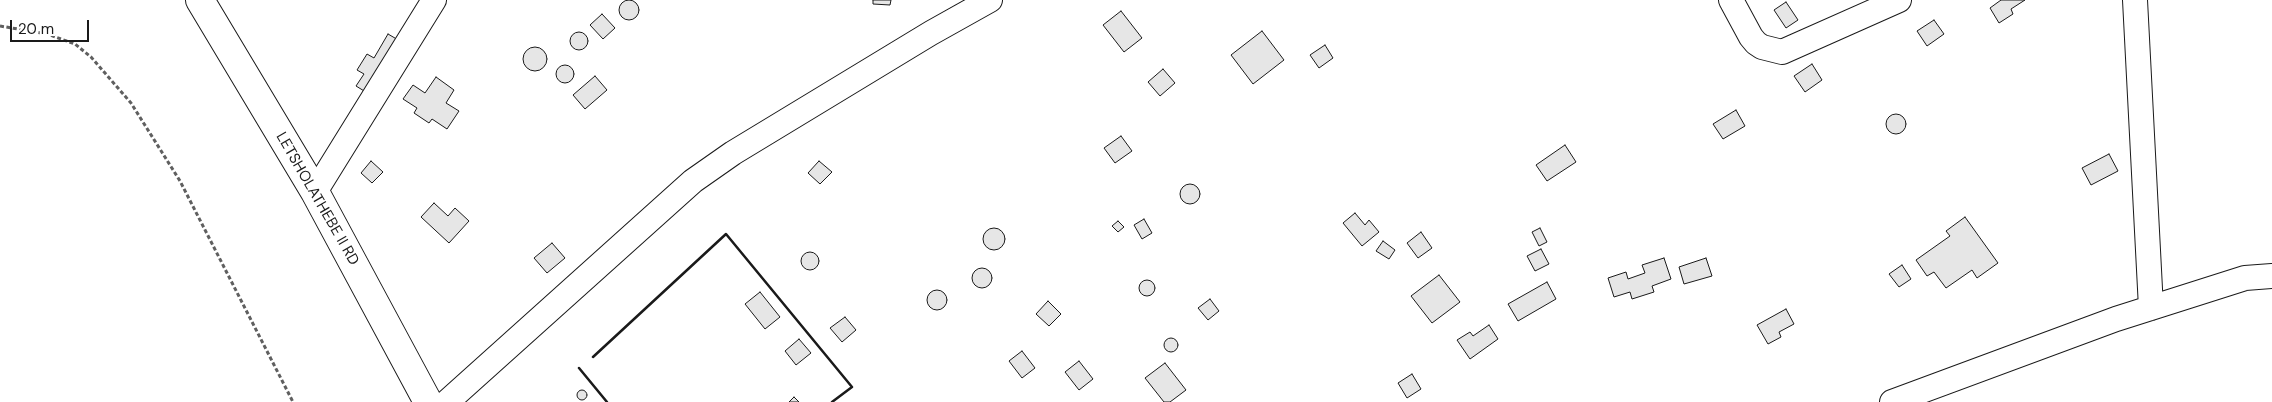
<!DOCTYPE html>
<style>
body{margin:0}
#map{position:relative;width:2272px;height:402px;overflow:hidden;background:#fff;font-family:"DM Sans",sans-serif}
canvas{display:block}
.scale{position:absolute;left:10px;top:20px;width:79px;height:22px;box-sizing:border-box;border:2px solid #1a1a1a;border-top:0;padding-left:6px;font-size:15px;line-height:18px;white-space:nowrap;color:#1a1a1a;-webkit-text-stroke:4px #fff;paint-order:stroke}
</style>
<div id="map">
<canvas width="2272" height="402"></canvas>
<div class="scale">20 m</div>
</div>
<script>
const ctx = document.querySelector('canvas').getContext('2d');
ctx.lineJoin = 'round';
function fill(path, color) {
  ctx.fillStyle = color;
  ctx.fill(path, 'evenodd');
}
function toPath(rows) {
  const path = new Path2D();
  for (const r of rows) {
    if (r.length === 3) {
      path.moveTo(r[0] + r[2], r[1]);
      path.arc(r[0], r[1], r[2], 0, 2 * Math.PI);
      continue;
    }
    path.moveTo(r[0], r[1]);
    for (let i = 2; i < r.length; i += 2) path.lineTo(r[i], r[i + 1]);
  }
  return path;
}
function stroke(path, color, width, dash) {
  ctx.strokeStyle = color;
  ctx.lineWidth = width;
  ctx.lineCap = dash ? 'butt' : 'round';
  ctx.setLineDash(dash || []);
  ctx.stroke(path);
}
function label(font, color, halo, rows, align = 'center') {
  ctx.font = font + ' "DM Sans",sans-serif';
  ctx.lineWidth = 4;
  ctx.setLineDash([]);
  ctx.textBaseline = 'middle';
  ctx.strokeStyle = halo;
  ctx.fillStyle = color;
  for (const [text, x, y, turn = 0] of rows) {
    ctx.save();
    ctx.translate(x, y);
    ctx.rotate((+turn || 0) * Math.PI / 180);
    ctx.textAlign = isNaN(turn) ? turn : align;
    if (halo) ctx.strokeText(text, 0, 0);
    ctx.fillText(text, 0, 0);
    ctx.restore();
  }
}
const building = toPath([
 [629,10,10],
 [873,0,891,0,890,5,873,4,873,0],
 [2001,0,2025,0,2011,9,2013,14,1999,23,1990,8,2001,0],
 [1786,2,1798,20,1786,28,1774,10,1786,2],
 [1121,11,1142,38,1124,52,1103,25,1121,11],
 [602,14,615,28,603,39,590,25,602,14],
 [1934,20,1944,34,1927,46,1917,31,1934,20],
 [1262,31,1284,60,1253,84,1231,55,1262,31],
 [579,41,9],
 [388,34,400,41,369,94,356,86,364,74,357,70,367,54,374,58,388,34],
 [1325,45,1333,58,1319,68,1310,55,1325,45],
 [535,59,12],
 [1812,64,1822,80,1805,92,1794,76,1812,64],
 [565,74,9],
 [1163,69,1175,83,1160,96,1148,82,1163,69],
 [595,76,607,90,585,109,573,95,595,76],
 [436,77,454,90,446,103,459,111,447,129,432,119,429,123,414,113,417,108,403,99,413,85,425,93,436,77],
 [1736,110,1745,126,1723,139,1713,124,1736,110],
 [1896,124,10],
 [1121,136,1132,151,1115,163,1104,148,1121,136],
 [1565,145,1576,162,1547,181,1536,165,1565,145],
 [2109,154,2118,171,2091,185,2082,168,2109,154],
 [371,161,383,172,372,183,361,173,371,161],
 [819,161,832,172,820,184,808,173,819,161],
 [1190,194,10],
 [434,203,448,216,455,208,469,221,449,243,421,217,434,203],
 [1355,213,1365,225,1369,220,1379,232,1362,246,1343,223,1355,213],
 [1965,217,1998,263,1977,278,1972,270,1946,288,1934,272,1927,276,1916,260,1950,236,1946,231,1965,217],
 [1144,219,1152,233,1142,239,1134,225,1144,219],
 [1118,221,1124,227,1118,232,1112,226,1118,221],
 [1540,228,1547,242,1539,246,1532,232,1540,228],
 [994,239,11],
 [1421,232,1432,248,1418,258,1407,243,1421,232],
 [1383,241,1395,250,1389,259,1376,251,1383,241],
 [552,243,565,258,547,273,534,258,552,243],
 [1541,249,1549,264,1535,271,1527,256,1541,249],
 [810,261,9],
 [1664,258,1671,279,1652,286,1654,292,1632,299,1630,292,1614,297,1608,278,1626,272,1628,279,1645,273,1642,265,1664,258],
 [1706,258,1712,276,1684,284,1679,267,1706,258],
 [1902,265,1911,279,1899,287,1889,274,1902,265],
 [982,278,10],
 [1439,275,1460,302,1432,323,1411,296,1439,275],
 [1147,288,8],
 [1547,282,1556,299,1518,321,1508,304,1547,282],
 [937,300,10],
 [760,292,780,317,765,329,745,304,760,292],
 [1210,299,1219,311,1208,320,1198,308,1210,299],
 [1048,301,1061,314,1049,326,1036,314,1048,301],
 [1786,309,1794,324,1779,332,1781,337,1768,344,1757,325,1786,309],
 [845,317,856,330,842,342,830,328,845,317],
 [1489,325,1498,339,1470,359,1457,340,1470,332,1473,336,1489,325],
 [1171,345,7],
 [799,339,811,353,796,365,785,351,799,339],
 [1022,351,1035,368,1022,378,1009,361,1022,351],
 [1079,361,1093,379,1079,390,1065,372,1079,361],
 [1165,363,1186,390,1170,402,1164,402,1145,378,1165,363],
 [1412,374,1421,389,1407,398,1398,383,1412,374],
 [582,395,5],
 [794,397,799,402,789,402,794,397]
]);
fill(building, '#e6e6e6');
stroke(building, '#1a1a1a', 1);
const street = toPath([
 [1731,0,1751,37,1756,43,1762,47,1782,52,1899,0],
 [2135,0,2151,308],
 [315,192,434,0],
 [447,402,693,181,733,153,931,33,990,0],
 [1892,402,2116,319,2245,278,2272,276]
]);
const secondary = toPath([
 [200,0,315,192,428,402]
]);
stroke(street, '#1a1a1a', 26);
stroke(secondary, '#1a1a1a', 30);
stroke(toPath([
 [0,26,47,34,75,44,91,57,131,103,180,181,293,402]
]), '#5f5f5f', 3, [4, 2.5]);
stroke(street, '#fff', 24);
stroke(secondary, '#fff', 28);
stroke(toPath([
 [593,357,726,234,852,387,832,402],
 [579,368,607,402]
]), '#1a1a1a', 2.5);
label('15px', '#1a1a1a', '#fff', [
 ["LETSHOLATHEBE II RD",317,199,60]
]);
</script>
